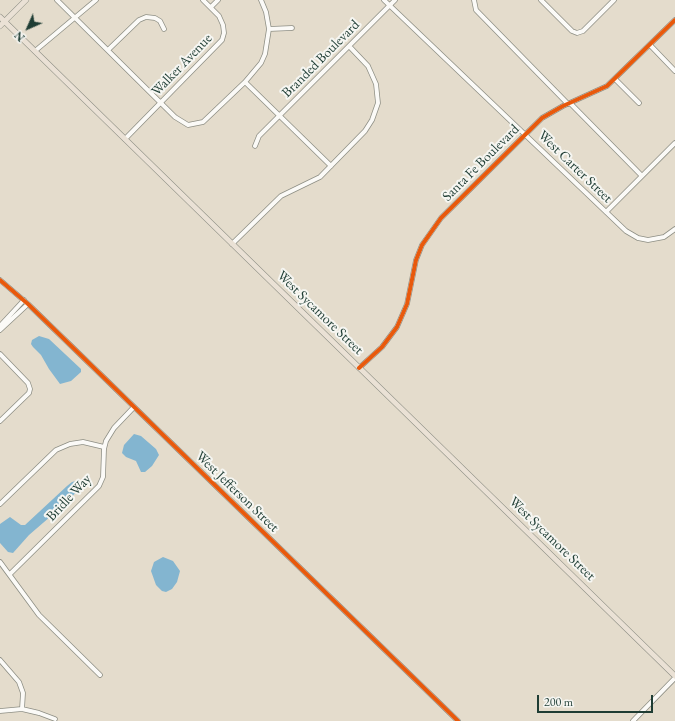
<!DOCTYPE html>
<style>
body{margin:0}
#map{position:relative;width:675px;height:721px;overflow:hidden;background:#e4dccc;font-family:"EB Garamond",serif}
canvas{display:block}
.north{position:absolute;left:8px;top:8px;width:40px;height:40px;-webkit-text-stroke:3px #f6f6f2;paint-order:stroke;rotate:225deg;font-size:11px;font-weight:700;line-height:16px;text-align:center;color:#1f3d34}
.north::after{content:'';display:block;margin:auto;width:14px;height:18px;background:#1f3d34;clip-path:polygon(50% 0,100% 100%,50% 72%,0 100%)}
.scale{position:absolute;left:537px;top:695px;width:116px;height:18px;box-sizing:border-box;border:2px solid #1f3d34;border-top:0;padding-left:5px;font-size:12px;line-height:14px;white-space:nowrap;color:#1f3d34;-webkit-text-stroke:3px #f6f6f2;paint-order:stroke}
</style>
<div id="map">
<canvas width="675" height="721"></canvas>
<div class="north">N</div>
<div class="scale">200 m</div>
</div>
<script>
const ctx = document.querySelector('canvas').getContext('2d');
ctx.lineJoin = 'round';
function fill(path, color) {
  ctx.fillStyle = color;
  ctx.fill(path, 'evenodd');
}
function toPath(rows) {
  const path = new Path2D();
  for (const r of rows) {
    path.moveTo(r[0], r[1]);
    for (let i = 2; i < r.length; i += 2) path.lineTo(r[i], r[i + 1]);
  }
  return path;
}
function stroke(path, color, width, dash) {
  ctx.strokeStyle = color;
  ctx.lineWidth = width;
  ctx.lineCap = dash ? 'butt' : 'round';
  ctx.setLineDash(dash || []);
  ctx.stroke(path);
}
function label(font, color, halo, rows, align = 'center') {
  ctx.font = font + ' "EB Garamond",serif';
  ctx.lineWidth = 4;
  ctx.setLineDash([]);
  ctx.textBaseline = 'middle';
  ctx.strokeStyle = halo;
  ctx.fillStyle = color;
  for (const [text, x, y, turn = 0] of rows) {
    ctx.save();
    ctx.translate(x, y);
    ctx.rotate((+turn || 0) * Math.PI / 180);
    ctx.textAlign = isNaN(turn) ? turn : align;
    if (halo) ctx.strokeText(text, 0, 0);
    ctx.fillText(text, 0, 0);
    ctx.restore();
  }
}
fill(toPath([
 [39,336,49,339,81,369,81,372,71,381,60,384,49,369,41,355,33,347,31,344,32,340],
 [134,434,141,436,156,449,159,455,152,466,145,472,141,472,136,461,126,457,122,453,124,445],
 [79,480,83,482,81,487,65,504,29,535,13,553,8,552,0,543,0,524,10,517,21,525,25,525,67,486,72,482],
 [163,557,173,561,180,571,177,582,172,589,166,592,162,591,156,585,151,571,154,562]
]), '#83b5d0');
const minor = toPath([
 [57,0,175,117,188,125,203,122,245,82,261,63,265,54,269,29,266,12,261,0],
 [384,0,626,231,638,238,648,240,664,237,675,229],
 [474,0,476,10,568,104],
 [541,0,572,31,577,33,583,31,614,0],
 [211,7,218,0],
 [269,29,292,28],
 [650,45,675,71],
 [108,50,139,20,146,17,155,18,160,21,164,29],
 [35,51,96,0],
 [615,79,639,103],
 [245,82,331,166],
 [570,103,642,176],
 [125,139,222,40,224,33,223,25,219,16,203,0],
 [255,146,259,136,395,0],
 [606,212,675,143],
 [232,244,281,196,320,177,365,131,372,120,378,103,376,84,368,66,349,46],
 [0,280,28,304,458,721],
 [0,326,24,300],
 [0,330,28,304],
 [0,354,28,383,30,389,29,393,0,421],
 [359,368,382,347,397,327,407,304,416,260,422,245,441,218,542,118,563,106,607,86,675,20],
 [0,504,56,450,70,444,83,442,104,447],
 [0,562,39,615,100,675],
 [10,574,99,486,103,477,104,449,106,441,114,428,134,407],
 [0,660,19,682,23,693,22,709],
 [0,711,22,709,39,713,55,719],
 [633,721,675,678]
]);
const major = toPath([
 [0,17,675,676],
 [0,26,26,0]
]);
stroke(minor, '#8d8e84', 5.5);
stroke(major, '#8d8e84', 6);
stroke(minor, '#fbfaf7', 4);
stroke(major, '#eae1d5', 5);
stroke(toPath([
 [0,280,28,304,458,721],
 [359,368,382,347,397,327,407,304,416,260,422,245,441,218,542,118,563,106,607,86,675,20]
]), '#e8590c', 4);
label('14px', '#1f3d34', '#f6f6f2', [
 ["Branded Boulevard",321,59,-45],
 ["Walker Avenue",182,65,-46],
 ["Santa Fe Boulevard",481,163,-45],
 ["West Carter Street",575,167,44],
 ["West Sycamore Street",320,313,44],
 ["West Jefferson Street",237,492,44],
 ["Bridle Way",69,498,-47],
 ["West Sycamore Street",552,539,44]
]);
</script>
